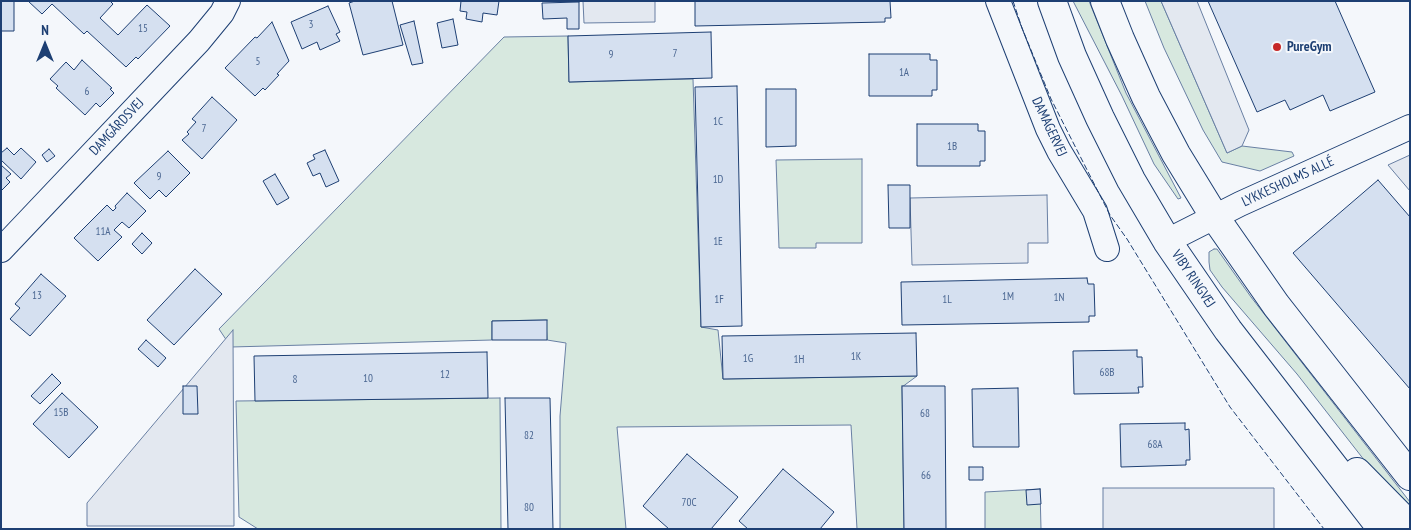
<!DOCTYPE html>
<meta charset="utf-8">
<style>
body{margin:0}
#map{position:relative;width:1411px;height:530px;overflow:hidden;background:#f4f7fb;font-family:"PT Sans Narrow",sans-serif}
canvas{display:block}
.frame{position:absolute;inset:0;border:2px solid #1d3f73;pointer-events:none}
.north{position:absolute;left:20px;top:20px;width:50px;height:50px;-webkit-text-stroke:4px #f4f7fb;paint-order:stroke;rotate:0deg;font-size:14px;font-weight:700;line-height:20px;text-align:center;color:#1d3f73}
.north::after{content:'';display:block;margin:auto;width:18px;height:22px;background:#1d3f73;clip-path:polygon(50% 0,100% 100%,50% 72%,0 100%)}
</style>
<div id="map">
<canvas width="1411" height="530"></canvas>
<div class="frame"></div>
<div class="north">N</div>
</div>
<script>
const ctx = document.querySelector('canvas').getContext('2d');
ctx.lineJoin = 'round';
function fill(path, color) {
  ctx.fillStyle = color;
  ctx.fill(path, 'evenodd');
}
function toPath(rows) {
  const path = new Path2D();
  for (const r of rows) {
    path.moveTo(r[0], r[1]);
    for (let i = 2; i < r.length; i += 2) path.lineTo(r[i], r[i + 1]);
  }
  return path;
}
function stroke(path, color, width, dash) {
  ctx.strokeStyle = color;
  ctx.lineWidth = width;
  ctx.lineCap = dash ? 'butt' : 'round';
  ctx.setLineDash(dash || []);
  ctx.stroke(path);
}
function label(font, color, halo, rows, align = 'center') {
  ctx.font = font + ' "PT Sans Narrow",sans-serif';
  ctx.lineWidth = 4;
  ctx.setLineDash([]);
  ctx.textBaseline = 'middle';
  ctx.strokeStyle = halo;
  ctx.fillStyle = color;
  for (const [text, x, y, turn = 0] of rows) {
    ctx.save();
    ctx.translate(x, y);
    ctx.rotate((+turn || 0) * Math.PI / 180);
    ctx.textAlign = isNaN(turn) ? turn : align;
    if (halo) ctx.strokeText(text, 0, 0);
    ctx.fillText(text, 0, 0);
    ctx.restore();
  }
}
const green = toPath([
 [1073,1,1089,1,1126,93,1181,198,1178,199,1154,164,1122,96,1073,1],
 [1145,1,1161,1,1227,153,1242,146,1292,152,1294,156,1260,171,1222,162,1203,130,1164,48,1145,1],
 [568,36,569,82,693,79,701,327,718,330,723,379,917,376,902,387,904,529,857,529,851,425,617,427,626,529,560,529,560,416,566,343,547,340,546,320,492,321,492,340,231,347,219,329,504,37,568,36],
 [862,159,862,243,816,243,816,248,779,248,776,160,862,159],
 [1214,249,1217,249,1251,297,1410,502,1410,514,1386,488,1297,374,1222,287,1210,270,1209,262,1209,252,1214,249],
 [500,398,501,529,258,529,239,517,236,401,500,398],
 [1040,489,1041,529,985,529,985,492,1040,489]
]);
fill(green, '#d7e8df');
stroke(green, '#687fa3', 1);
const parking = toPath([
 [583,1,655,1,655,22,584,23,583,1],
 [1161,1,1197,1,1249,130,1242,146,1227,153,1161,1],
 [1410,155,1410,191,1388,165,1410,155],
 [1047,195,1048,243,1028,243,1028,263,912,265,910,198,1047,195],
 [233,330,234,526,87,526,87,503,233,330],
 [1103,488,1274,488,1274,529,1103,529,1103,488]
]);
fill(parking, '#e3e8f0');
stroke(parking, '#687fa3', 1);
const building = toPath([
 [1,1,14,1,14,31,1,31,1,1],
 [28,1,110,1,113,4,100,18,118,35,147,5,170,26,138,59,136,57,126,67,87,31,84,34,52,4,42,14,28,1],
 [355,1,392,1,403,45,363,55,349,3,355,1],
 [461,1,499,1,497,15,483,13,482,22,466,19,467,12,460,11,461,1],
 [695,1,890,1,891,18,885,18,885,22,695,26,695,1],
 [1208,1,1335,1,1375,92,1330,111,1323,95,1290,110,1285,100,1257,112,1208,1],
 [579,2,579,29,567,29,567,18,543,19,542,3,579,2],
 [328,6,340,32,336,34,340,41,320,50,317,42,302,49,291,22,328,6],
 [453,19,458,45,442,48,437,23,453,19],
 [414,21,423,63,412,65,400,25,414,21],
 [272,22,289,61,277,74,279,75,265,90,263,88,255,96,225,68,255,37,257,38,272,22],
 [711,32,712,78,569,82,568,36,711,32],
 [869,54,930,54,930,60,937,60,937,90,932,90,932,96,869,96,869,54],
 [82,60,112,88,110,89,114,93,100,107,96,103,85,115,56,88,58,86,50,79,66,62,74,70,82,60],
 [737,86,742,326,701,327,695,87,737,86],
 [766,89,796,89,796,146,766,147,766,89],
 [212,97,237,120,202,159,182,140,189,134,187,132,196,122,192,119,212,97],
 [917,124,978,124,978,131,985,131,985,161,980,161,980,166,917,166,917,124],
 [7,148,14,155,21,148,36,162,21,179,1,160,1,153,7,148],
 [49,149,55,156,47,162,42,155,49,149],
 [325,150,339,181,326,187,320,173,313,176,307,163,315,159,313,155,325,150],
 [168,151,190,173,166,197,159,190,150,199,134,183,168,151],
 [1,165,11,174,6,178,10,182,1,191,1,165],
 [275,174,289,198,277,205,263,181,275,174],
 [1378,180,1410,217,1410,389,1293,253,1378,180],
 [888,185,910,185,910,228,889,228,888,185],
 [127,193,146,211,129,228,122,222,114,230,122,237,98,261,74,238,107,205,113,211,116,208,115,206,127,193],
 [142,233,152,243,142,254,132,244,142,233],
 [195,269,222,294,174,345,147,320,195,269],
 [41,274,66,296,30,336,10,319,20,308,15,304,41,274],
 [1087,278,1088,284,1094,284,1095,316,1089,316,1089,322,902,325,901,282,1087,278],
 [547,320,547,340,492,340,492,321,547,320],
 [916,333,917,376,723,379,722,336,916,333],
 [146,340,166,358,158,367,138,349,146,340],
 [1137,350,1137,357,1142,357,1143,387,1138,387,1139,393,1074,394,1073,351,1137,350],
 [487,352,488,398,255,401,254,356,487,352],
 [52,374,61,383,40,404,31,396,52,374],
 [183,386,197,386,198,414,183,414,183,386],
 [902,386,945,386,946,529,904,529,902,386],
 [1018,388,1019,447,973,447,972,389,1018,388],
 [62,393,98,427,69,458,33,424,62,393],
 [505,398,550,398,553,529,508,529,505,398],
 [1185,423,1185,430,1189,429,1190,460,1186,460,1186,465,1121,467,1120,424,1185,423],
 [687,454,738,497,711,529,669,529,643,506,687,454],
 [969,467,983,467,983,480,969,480,969,467],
 [783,469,834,512,820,529,748,529,739,521,783,469],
 [1040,489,1041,504,1027,505,1026,490,1040,489]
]);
fill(building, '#d5e0f0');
stroke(building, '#1d3f73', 1);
const minor = toPath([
 [998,1,1048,129,1059,151,1095,211,1107,249],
 [1167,241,1240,204,1410,127],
 [1,250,199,41,222,13,228,1]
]);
const secondary = toPath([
 [1052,1,1072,56,1100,118,1131,180,1167,241,1228,330,1382,529],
 [1105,1,1120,39,1146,97,1176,154,1214,216,1276,305,1410,476],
 [1357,472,1410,526]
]);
stroke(minor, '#1d3f73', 26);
stroke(secondary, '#1d3f73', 30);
stroke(minor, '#f4f7fb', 24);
stroke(secondary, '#f4f7fb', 28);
stroke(toPath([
 [1013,1,1022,28,1051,99,1110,215,1127,239,1230,407,1324,529]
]), '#1d3f73', 1, [6, 2.5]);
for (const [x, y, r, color] of [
 [1277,47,5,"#c62828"]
]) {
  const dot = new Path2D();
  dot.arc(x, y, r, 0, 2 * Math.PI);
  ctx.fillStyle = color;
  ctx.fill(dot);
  stroke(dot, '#f4f7fb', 2);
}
label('11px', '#4b6792', null, [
 ["3",311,25],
 ["15",143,29],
 ["7",675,54],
 ["9",611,55],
 ["5",258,62],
 ["1A",904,73],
 ["6",87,92],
 ["1C",718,122],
 ["7",204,129],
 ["1B",952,147],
 ["9",159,177],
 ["1D",718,180],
 ["11A",103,232],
 ["1E",718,242],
 ["13",37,296],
 ["1M",1008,297],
 ["1N",1059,298],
 ["1F",719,300],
 ["1L",947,300],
 ["1K",856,357],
 ["1G",748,359],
 ["1H",799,360],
 ["68B",1107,373],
 ["12",445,375],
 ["10",368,379],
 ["8",295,380],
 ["15B",61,413],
 ["68",925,414],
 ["82",529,436],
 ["68A",1155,445],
 ["66",926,476],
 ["70C",689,503],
 ["80",529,508]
]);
label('bold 14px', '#1d3f73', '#f4f7fb', [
 ["PureGym",1287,47]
], 'left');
label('14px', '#1d3f73', '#f4f7fb', [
 ["DAMGÅRDSVEJ",117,127,-47],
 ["DAMAGERVEJ",1049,127,65],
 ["LYKKESHOLMS ALLÉ",1288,182,-25],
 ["VIBY RINGVEJ",1193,279,56]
]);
</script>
